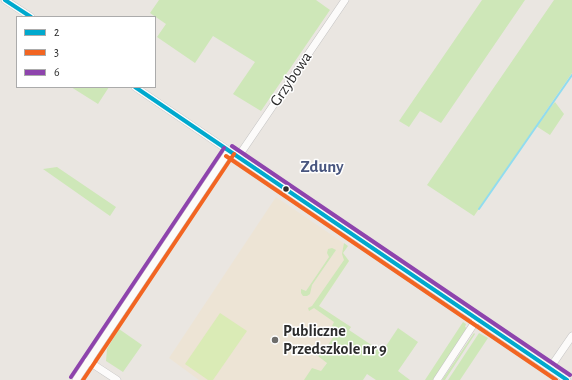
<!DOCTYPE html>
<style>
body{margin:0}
#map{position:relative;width:572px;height:380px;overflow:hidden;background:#eae6e1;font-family:"Alegreya Sans",sans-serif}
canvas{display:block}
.legend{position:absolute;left:16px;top:16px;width:140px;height:72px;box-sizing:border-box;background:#fff;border:1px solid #ababab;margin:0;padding:5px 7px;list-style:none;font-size:12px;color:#2c2c2c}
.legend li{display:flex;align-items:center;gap:8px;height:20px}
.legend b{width:20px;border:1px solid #ababab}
</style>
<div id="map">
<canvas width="572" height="380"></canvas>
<ul class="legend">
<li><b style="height:5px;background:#00a9ce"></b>2</li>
<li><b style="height:5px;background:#f26522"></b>3</li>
<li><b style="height:5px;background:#8e44ad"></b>6</li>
</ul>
</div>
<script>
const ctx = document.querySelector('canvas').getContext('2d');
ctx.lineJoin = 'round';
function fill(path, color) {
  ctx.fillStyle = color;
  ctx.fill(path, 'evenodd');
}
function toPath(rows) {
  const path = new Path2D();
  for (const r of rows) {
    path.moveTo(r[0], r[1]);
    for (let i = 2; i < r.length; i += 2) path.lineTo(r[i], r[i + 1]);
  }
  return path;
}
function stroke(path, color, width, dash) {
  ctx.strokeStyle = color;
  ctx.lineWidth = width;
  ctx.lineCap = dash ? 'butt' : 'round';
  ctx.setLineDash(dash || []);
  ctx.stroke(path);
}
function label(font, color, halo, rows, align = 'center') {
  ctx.font = font + ' "Alegreya Sans",sans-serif';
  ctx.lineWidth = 3;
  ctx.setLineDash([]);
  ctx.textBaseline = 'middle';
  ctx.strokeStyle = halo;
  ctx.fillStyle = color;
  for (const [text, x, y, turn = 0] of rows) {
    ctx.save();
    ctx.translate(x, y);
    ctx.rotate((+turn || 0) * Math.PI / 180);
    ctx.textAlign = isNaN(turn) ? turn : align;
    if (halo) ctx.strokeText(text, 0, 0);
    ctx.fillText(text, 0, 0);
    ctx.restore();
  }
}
fill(toPath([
 [276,197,348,246,343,253,349,261,319,306,351,327,315,380,199,380,169,358]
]), '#ede4d5');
fill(toPath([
 [159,0,316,0,330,10,261,111,233,94,255,62,213,36,195,63,157,37,166,24,150,13],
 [482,0,525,0,441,123,420,111,409,127,399,121],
 [554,0,572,0,572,73,539,121,555,102,564,114,550,135,536,126,474,216,427,185],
 [71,87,109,87,98,104],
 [57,167,116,207,110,216,43,169],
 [344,243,348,246,343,253,349,261,319,306,351,327,349,330,382,352,398,328,418,342,398,371,410,380,376,380,367,374,363,380,304,380,312,368,321,371,327,363,318,356,317,353,318,351,322,354,336,333,333,330,332,326,334,322,314,308,309,311,308,308,312,306,344,260,342,254],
 [332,248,336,250,312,285,310,294,307,296,303,296,301,293,301,289,306,291,329,257,327,253,328,249],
 [463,322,466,324,465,327,467,328,433,380,425,380],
 [119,329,142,345,123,372,106,361,107,349],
 [474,333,475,334,445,380,442,380],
 [479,333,488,338,460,380,448,380]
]), '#cee7b8');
fill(toPath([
 [220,313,247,331,213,380,208,380,185,364]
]), '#daebb6');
stroke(toPath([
 [479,209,572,75]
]), '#91dcef', 2);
const minor = toPath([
 [5,0,31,17],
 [135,87,567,380],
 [238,157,345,0],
 [88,361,117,380],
 [550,368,572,336],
 [76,380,229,151],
 [437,380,477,319]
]);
stroke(minor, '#c3c2c2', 8);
stroke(minor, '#fcfbfa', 7);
stroke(toPath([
 [5,0,31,17],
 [135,87,567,380]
]), '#00a9ce', 4);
stroke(toPath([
 [226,156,556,380],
 [83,380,234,154]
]), '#f26522', 4);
stroke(toPath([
 [232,146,570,375],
 [71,377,224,148]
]), '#8e44ad', 4);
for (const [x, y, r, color] of [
 [286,189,3.5,"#2c2c2c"],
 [275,340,4,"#6e6d6b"]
]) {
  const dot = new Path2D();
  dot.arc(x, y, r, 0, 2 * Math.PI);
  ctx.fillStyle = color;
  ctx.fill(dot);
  stroke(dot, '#fff', 1.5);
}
label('16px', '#2c2c2c', '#fff', [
 ["Grzybowa",291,79,-56]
]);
label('bold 16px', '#2c2c2c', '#fff', [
 ["Publiczne",283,331],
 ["Przedszkole nr 9",283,349]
], 'left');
label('bold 17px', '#49567f', '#fff', [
 ["Zduny",322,167]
]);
</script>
